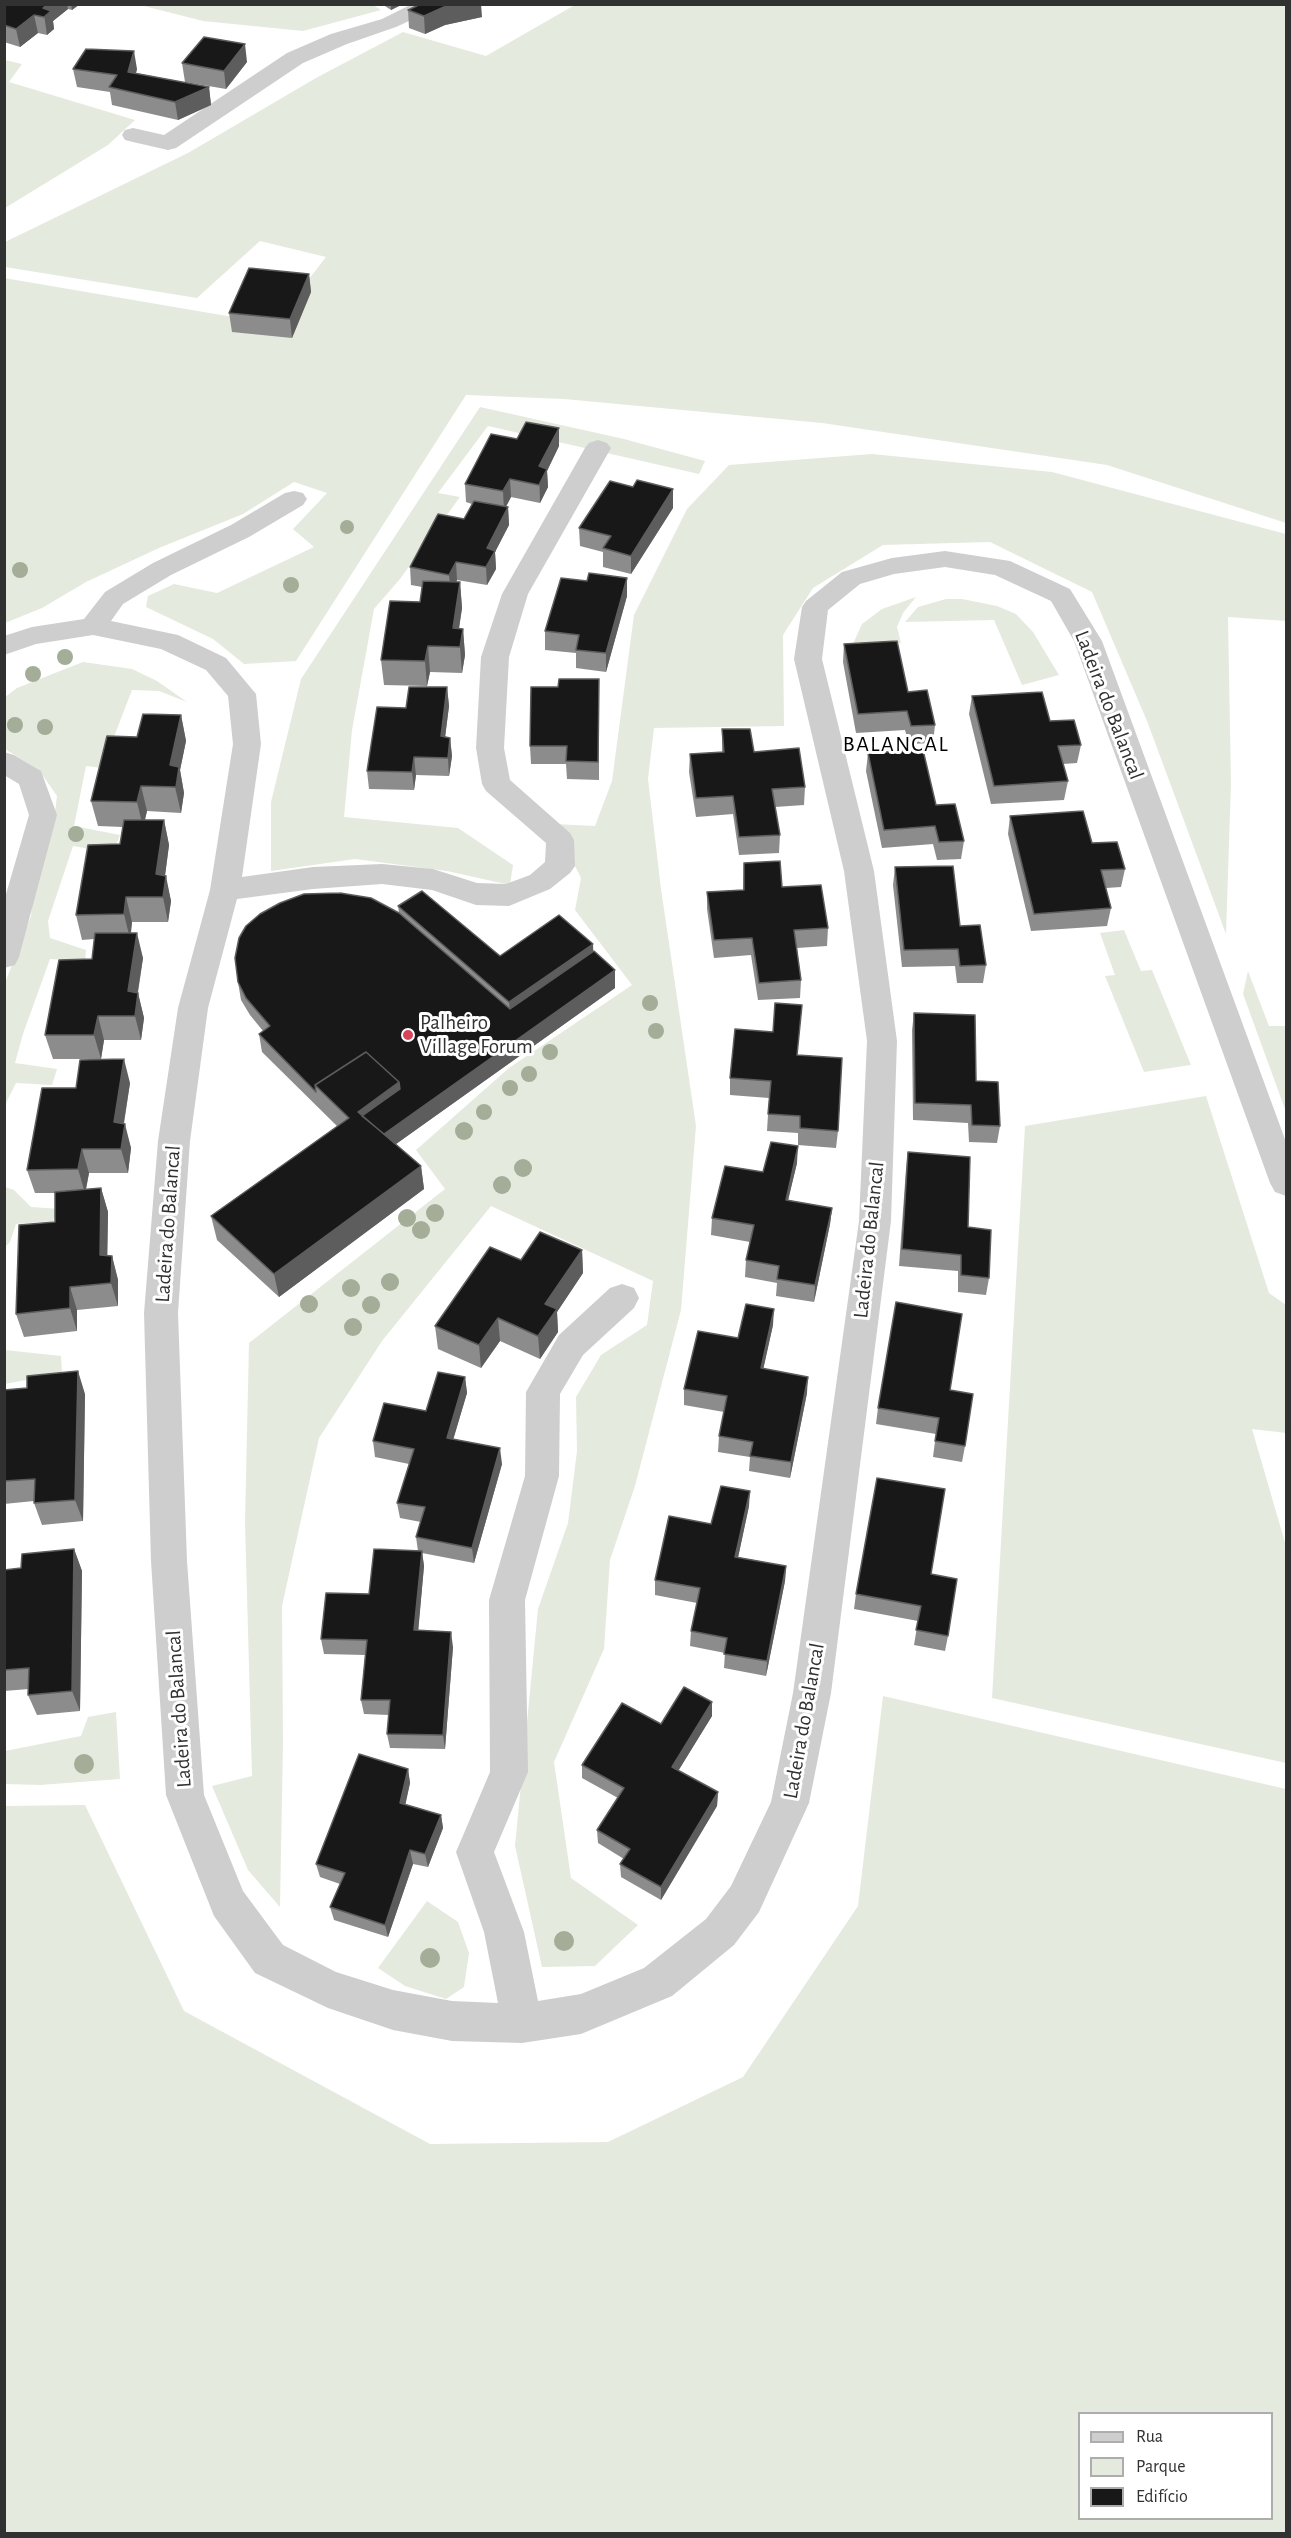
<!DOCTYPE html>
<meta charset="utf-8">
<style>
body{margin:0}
#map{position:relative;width:1291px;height:2538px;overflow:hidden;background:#fff;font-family:"Alegreya Sans",sans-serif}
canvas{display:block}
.frame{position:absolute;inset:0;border:6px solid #313131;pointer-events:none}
.legend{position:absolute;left:1078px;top:2412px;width:195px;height:108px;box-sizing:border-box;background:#fff;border:2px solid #adadad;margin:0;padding:8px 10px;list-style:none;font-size:18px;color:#313131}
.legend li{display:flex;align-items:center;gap:12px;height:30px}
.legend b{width:30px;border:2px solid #adadad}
</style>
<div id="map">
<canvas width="1291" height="2538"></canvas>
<div class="frame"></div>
<ul class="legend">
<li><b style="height:8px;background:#cecece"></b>Rua</li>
<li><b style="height:16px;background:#e5eade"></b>Parque</li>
<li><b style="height:16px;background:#181818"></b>Edifício</li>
</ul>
</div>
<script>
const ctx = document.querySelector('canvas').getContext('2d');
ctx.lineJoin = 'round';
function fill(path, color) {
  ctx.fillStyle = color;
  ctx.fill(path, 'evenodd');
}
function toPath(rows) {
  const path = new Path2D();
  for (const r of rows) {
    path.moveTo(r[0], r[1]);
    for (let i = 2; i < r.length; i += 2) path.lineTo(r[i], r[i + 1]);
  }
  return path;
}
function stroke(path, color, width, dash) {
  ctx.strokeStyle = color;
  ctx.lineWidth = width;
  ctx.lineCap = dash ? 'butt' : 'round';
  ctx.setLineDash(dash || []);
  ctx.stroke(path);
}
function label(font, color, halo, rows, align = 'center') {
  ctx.font = font + ' "Alegreya Sans",sans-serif';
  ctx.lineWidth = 6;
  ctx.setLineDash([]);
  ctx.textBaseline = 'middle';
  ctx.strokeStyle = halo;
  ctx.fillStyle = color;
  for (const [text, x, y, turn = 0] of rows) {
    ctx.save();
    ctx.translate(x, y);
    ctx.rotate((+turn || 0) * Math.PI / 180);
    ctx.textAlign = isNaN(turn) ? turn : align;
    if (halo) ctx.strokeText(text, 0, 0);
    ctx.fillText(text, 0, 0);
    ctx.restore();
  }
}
fill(toPath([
 [373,5,381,10,303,31,203,21,140,5],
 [570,5,1286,5,1286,523,1107,465,822,423,564,399,466,395,296,661,244,664,213,639,146,607,148,596,174,584,217,593,314,547,293,529,327,493,294,482,243,514,159,548,86,582,42,608,5,623,4,278,274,324,326,257,260,241,197,298,5,267,5,242,188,153,316,78,403,32,486,56,573,6],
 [5,60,22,64,9,82,135,120,108,145,5,208],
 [480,407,624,439,705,461,699,474,488,426,438,493,460,497,400,579,374,609,352,730,344,817,458,828,513,865,510,885,447,871,355,859,271,871,271,802,301,679],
 [872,454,1052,472,1286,534,1286,621,1228,617,1231,783,1226,934,1147,721,1092,592,990,542,883,545,813,588,783,635,784,726,654,728,648,779,661,889,696,1126,681,1310,635,1486,610,1560,604,1649,554,1762,571,1878,638,1925,595,1966,542,1967,515,1846,538,1609,568,1523,577,1451,576,1397,601,1355,647,1325,653,1281,491,1206,382,1341,319,1438,282,1606,283,1742,280,1907,248,1870,212,1786,252,1776,245,1522,249,1343,445,1189,416,1150,509,1068,632,985,575,910,581,878,554,824,595,826,612,781,634,615,687,509,729,465],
 [916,597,903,613,897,627,901,643,852,646,862,624,882,609],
 [946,599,962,599,997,606,1016,614,1033,632,1059,675,1022,685,994,620,905,622,918,607],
 [83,662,132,669,157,681,187,702,159,691,132,690,102,768,86,766,74,826,120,835,113,853,73,846,48,921,50,938,86,950,85,961,50,959,23,1034,15,1063,57,1069,52,1085,16,1083,5,1105,5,983,31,916,35,878,53,827,57,796,39,770,5,749,5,697,17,688],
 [1124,930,1141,971,1152,970,1191,1065,1144,1072,1105,976,1115,975,1100,933],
 [1248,971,1269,1026,1286,1026,1286,1112,1243,994],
 [1206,1096,1269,1293,1286,1305,1286,1433,1252,1429,1286,1546,1286,1763,992,1698,1025,1126],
 [5,1187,14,1190,31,1207,60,1209,53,1221,16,1224,10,1242,5,1247],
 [5,1350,61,1356,62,1373,5,1384],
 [883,1696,1286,1789,1286,2533,5,2533,5,1806,85,1805,184,2011,430,2144,608,2142,743,2077,858,1906],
 [1080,2414,1272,2414,1272,2518,1080,2518],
 [116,1712,120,1779,40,1785,5,1784,5,1751,81,1736,88,1717],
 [427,1901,458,1922,469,1953,464,1987,446,1999,405,1986,378,1968]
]), '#e5eade');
fill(toPath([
 [412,4,440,4,437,8,396,27,347,44,303,63,176,148,168,150,133,142,125,140,122,135,125,130,133,128,164,135,287,53,331,34,382,19,412,4],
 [598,440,607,443,611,448,528,594,509,657,504,748,510,780,570,833,574,840,575,866,570,873,550,889,509,906,476,905,432,890,382,884,313,889,237,899,208,1008,190,1141,178,1313,187,1561,204,1795,243,1891,283,1945,336,1972,393,1990,452,2001,498,2003,484,1932,456,1852,490,1772,489,1600,525,1476,526,1392,559,1335,610,1288,622,1284,634,1288,639,1298,634,1308,583,1355,560,1394,559,1476,525,1600,528,1772,494,1852,524,1932,538,2001,581,1994,644,1968,706,1919,731,1886,771,1802,793,1693,859,1221,867,1041,844,871,794,659,802,607,806,601,842,572,892,558,945,551,1010,561,1070,589,1102,641,1286,1142,1286,1196,1275,1192,1270,1183,1074,641,1051,601,995,575,945,567,894,574,860,584,828,610,822,659,874,871,897,1041,891,1221,831,1693,809,1803,759,1912,734,1945,672,1996,581,2034,522,2043,452,2041,393,2030,328,2008,255,1973,214,1916,166,1795,151,1561,144,1313,158,1141,178,1008,210,890,233,744,228,696,206,670,161,649,93,635,36,644,4,655,4,636,32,627,84,619,105,592,153,563,231,525,285,493,294,491,303,493,307,499,303,505,249,537,171,575,123,604,111,621,178,635,226,658,256,694,261,744,242,877,313,867,382,864,433,869,477,883,506,884,530,875,545,862,546,843,486,791,482,784,476,748,481,657,502,594,585,448,589,443,598,440],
 [4,752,14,755,41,771,57,815,19,957,15,965,4,968,4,901,29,815,19,784,4,775,4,752]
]), '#cecece');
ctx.fillStyle = '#a3ad97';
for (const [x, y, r] of [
 [347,527,7],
 [20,570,8],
 [291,585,8],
 [65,657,8],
 [33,674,8],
 [15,725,8],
 [45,727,8],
 [76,834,8],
 [650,1003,8],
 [656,1031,8],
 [550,1052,8],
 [529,1074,8],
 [510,1088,8],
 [484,1112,8],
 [464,1131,9],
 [523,1168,9],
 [502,1185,9],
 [435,1213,9],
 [407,1218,9],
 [421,1230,9],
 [390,1282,9],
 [351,1288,9],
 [309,1304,9],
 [371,1305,9],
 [353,1327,9],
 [84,1764,10],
 [564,1941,10],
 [430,1958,10]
]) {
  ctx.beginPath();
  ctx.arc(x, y, r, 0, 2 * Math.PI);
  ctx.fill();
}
fill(toPath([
 [4,4,80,4,72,10,68,9,53,21,54,29,47,35,38,33,20,47,4,42],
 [382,4,403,4,391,10],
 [408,10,482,17,445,25,425,34,409,28],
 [247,62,226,89,185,82,182,63],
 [73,69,137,69,136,73,209,87,211,105,178,120,112,105,110,92,77,87],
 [309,274,311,292,292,338,232,332,229,313],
 [559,446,547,471,548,487,540,503,511,497,506,507,508,507,509,525,495,552,496,569,487,585,457,580,456,582,460,582,462,608,459,629,463,629,465,655,462,673,430,672,427,686,384,685,381,660,420,602,422,587,411,585,410,567,464,519,472,504,466,502,465,484],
 [633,487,673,489,673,508,631,574,603,567,603,552,580,546,579,528],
 [587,581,627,596,606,672,576,668,576,653,545,650,545,631],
 [844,644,908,692,935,725,933,743,909,744,905,730,856,733,843,662],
 [599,679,599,780,567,779,566,764,531,764,530,746,558,687],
 [447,687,449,706,445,737,450,738,452,756,449,776,416,775,414,790,369,789,367,771,406,708],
 [972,696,1050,721,1081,745,1077,763,1063,764,1068,781,1064,800,991,804,969,714],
 [181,715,186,741,180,770,184,793,181,813,147,811,145,820,164,820,169,845,165,875,171,901,168,922,132,922,131,933,143,958,138,993,144,1018,141,1040,104,1040,101,1059,53,1059,45,1035,92,959,94,939,82,940,76,915,120,844,123,827,98,826,91,801,137,737],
 [722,729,805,787,804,805,775,807,780,835,779,853,739,855,733,814,696,817,689,772,690,754,722,752],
 [868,753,936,805,964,841,961,859,937,860,933,844,882,848,866,771],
 [1010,816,1092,843,1125,869,1121,887,1106,888,1111,908,1107,926,1031,931,1008,834],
 [744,863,782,887,828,928,827,946,797,948,801,980,800,998,758,1000,751,955,714,958,707,909,707,892,743,890],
 [895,867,960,926,986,965,983,983,957,983,955,966,902,967,893,885],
 [398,906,500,956,594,951,615,988,396,1144,421,1166,424,1189,279,1297,217,1240,211,1216,337,1126,262,1052,259,1034,263,1031,250,1015,241,1000,238,982,399,913],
 [914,1013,976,1081,1000,1126,997,1143,969,1142,968,1123,913,1120,912,1030],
 [798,1055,838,1131,836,1148,798,1145,798,1133,767,1131,769,1098,730,1095,730,1078],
 [130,1083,124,1124,131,1148,128,1173,89,1173,86,1190,101,1188,108,1212,107,1256,112,1256,118,1280,118,1306,77,1310,77,1331,24,1337,16,1314,55,1222,55,1193,35,1193,27,1170,76,1088],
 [908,1152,968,1227,989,1278,986,1295,958,1292,958,1271,899,1266,906,1169],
 [797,1163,788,1200,832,1208,830,1224,814,1302,776,1296,777,1283,745,1277,746,1260,750,1242,711,1235,712,1218,763,1172],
 [582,1250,583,1273,557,1312,558,1332,540,1359,500,1341,481,1368,438,1349,435,1326,521,1260],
 [773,1325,763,1369,807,1393,790,1478,749,1471,750,1457,718,1452,719,1436,724,1412,684,1405,684,1389,738,1338],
 [465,1377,467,1393,453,1439,502,1464,474,1563,422,1553,424,1566,418,1630,453,1647,445,1749,390,1748,387,1734,389,1715,364,1714,361,1700,365,1655,324,1654,321,1639,369,1594,418,1551,416,1537,421,1522,400,1518,397,1503,409,1464,375,1457,373,1441,426,1411],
 [4,1390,85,1394,83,1521,42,1525,34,1503,34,1501,4,1504],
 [950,1390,965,1446,962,1462,933,1457,936,1434,876,1424,878,1408],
 [749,1506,738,1557,786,1566,785,1581,766,1676,724,1668,725,1653,690,1646,691,1631,697,1603,655,1595,655,1580],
 [74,1549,82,1571,80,1711,37,1715,28,1695,29,1689,4,1691,4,1570,21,1568],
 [931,1574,948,1636,945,1651,914,1645,918,1621,854,1609,856,1594],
 [712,1702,712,1716,678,1771,718,1792,717,1806,661,1900,621,1877,620,1864,624,1859,598,1843,597,1830,618,1798,582,1778,582,1765,661,1724],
 [408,1769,410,1783,405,1804,441,1815,443,1828,428,1867,413,1864,388,1937,334,1920,330,1907,340,1884,320,1877,316,1864]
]), '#8c8c8c');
fill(toPath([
 [48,4,67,4,68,9,53,21,54,29,47,35,43,8],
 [71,4,80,4,72,10],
 [391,4,403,4,391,10],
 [454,4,481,4,482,17,445,25,425,34,424,16,444,7],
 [34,15,38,33,20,47,16,29],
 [245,44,247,62,226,89,224,71],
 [134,51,137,69,131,90,128,72],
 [209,87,211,105,178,120,175,102],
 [309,274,311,292,292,338,290,319],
 [559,428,559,446,547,471,548,487,540,503,539,466],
 [510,479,511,497,504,510,503,491],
 [673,489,673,508,631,574,631,556],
 [508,507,509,525,495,552,496,569,487,585,486,567,487,548],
 [456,562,457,580,451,593,449,575],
 [627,578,627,596,606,672,606,653],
 [460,582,462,608,456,647,453,628],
 [463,629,465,655,462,673,460,647],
 [428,646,430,672,427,686,425,661],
 [447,687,449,706,443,754,441,736],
 [181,715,186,741,180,770,184,793,181,813,170,765],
 [450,738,452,756,449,776,448,758],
 [414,757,416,775,414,790,412,772],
 [141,786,147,811,143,827,137,802],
 [164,820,169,845,162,899,156,874],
 [166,876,171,901,168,922,163,897],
 [126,897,132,922,130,939,124,914],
 [137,933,143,958,134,1015,128,991],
 [593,944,594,969,511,1026,509,1002],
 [615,970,615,988,382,1154,380,1137],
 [138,993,144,1018,141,1040,135,1016],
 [98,1016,104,1040,101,1059,94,1035],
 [124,1059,130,1083,120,1146,114,1122],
 [399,1082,402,1106,371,1129,358,1112],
 [125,1124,131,1148,128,1173,121,1149],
 [798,1146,797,1163,784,1217,786,1200],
 [82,1149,89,1173,85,1193,78,1169],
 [421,1166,424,1189,279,1297,274,1274],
 [101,1188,108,1212,107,1278,100,1255],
 [832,1208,830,1224,814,1302,815,1285],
 [582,1250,583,1273,557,1312,558,1332,540,1359,538,1336,545,1304],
 [112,1256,118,1280,118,1306,111,1283],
 [70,1287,77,1310,77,1331,70,1308],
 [774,1309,773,1325,760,1384,761,1368],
 [498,1318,500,1341,481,1368,479,1345],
 [78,1371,85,1394,83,1521,75,1500],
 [465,1377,467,1393,449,1454,447,1438],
 [808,1377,807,1393,790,1478,791,1462],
 [500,1448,502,1464,474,1563,472,1548],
 [750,1491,749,1506,735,1572,735,1557],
 [74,1549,82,1571,80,1711,72,1691],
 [422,1551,424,1566,417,1645,414,1630],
 [786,1566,785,1581,766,1676,767,1661],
 [451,1632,453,1647,445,1749,443,1735],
 [712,1702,712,1716,672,1781,672,1767],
 [408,1769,410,1783,403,1816,400,1803],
 [718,1792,717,1806,661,1900,661,1887],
 [441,1815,443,1828,428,1867,425,1854],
 [410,1850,413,1864,388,1937,385,1925]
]), '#5d5d5d');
const building = toPath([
 [4,4,48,4,43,8,51,11,44,17,34,15,16,29,4,25,4,4],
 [421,4,454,4,444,7,424,16,408,10,421,4],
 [204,37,245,44,224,71,182,63,204,37],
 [86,49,134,51,128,72,209,87,175,102,109,87,117,75,73,69,86,49],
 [249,268,309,274,290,319,229,313,249,268],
 [526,422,559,428,539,466,547,469,539,485,510,479,503,491,465,484,491,434,517,439,526,422],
 [637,480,673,489,631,556,603,548,611,536,579,528,610,481,633,487,637,480],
 [474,501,508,507,487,548,495,551,486,567,456,562,449,575,410,567,438,514,464,519,474,501],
 [589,573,627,578,606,653,576,650,579,635,545,631,561,578,587,581,589,573],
 [423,581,460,582,453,628,463,629,460,647,428,646,425,661,381,660,390,601,420,602,423,581],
 [897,641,908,692,927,690,935,725,911,726,907,711,858,714,844,644,897,641],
 [559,679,599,679,598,762,566,761,567,746,530,746,531,687,558,687,559,679],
 [409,687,447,687,441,736,450,738,448,758,414,757,412,772,367,771,377,707,406,708,409,687],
 [1042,692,1050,721,1074,720,1081,745,1058,746,1068,781,994,786,972,696,1042,692],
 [143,714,181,715,170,765,179,767,176,787,141,786,137,802,91,801,107,736,137,737,143,714],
 [722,729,750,729,754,752,799,748,805,787,772,789,780,835,739,837,733,796,696,798,690,754,724,752,722,729],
 [923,750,936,805,955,804,964,841,939,842,935,826,884,830,868,753,923,750],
 [1083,811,1092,843,1117,842,1125,869,1101,870,1111,908,1034,914,1010,816,1083,811],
 [124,820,164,820,156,874,166,876,163,897,126,897,124,914,76,915,88,845,120,844,124,820],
 [780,861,782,887,821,885,828,928,794,930,801,980,759,983,752,938,714,940,707,892,744,890,744,863,780,861],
 [953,866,960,926,980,925,986,965,960,966,958,949,904,950,895,867,953,866],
 [422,891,500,956,559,915,593,944,509,1002,398,906,422,891],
 [340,893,371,898,399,913,510,1009,594,951,615,970,384,1134,362,1116,400,1089,399,1082,366,1052,315,1085,316,1092,259,1034,270,1026,246,998,238,982,235,958,239,938,246,926,260,914,280,903,304,894,340,893],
 [95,933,137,933,128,991,138,993,135,1016,98,1016,94,1035,45,1035,59,960,92,959,95,933],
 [775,1003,802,1005,797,1055,842,1058,838,1131,800,1128,800,1116,768,1114,771,1081,730,1078,735,1029,773,1032,775,1003],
 [914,1013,975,1015,976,1081,998,1082,1000,1126,972,1125,971,1105,915,1103,914,1013],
 [366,1052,399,1082,358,1112,421,1166,274,1274,211,1216,349,1118,315,1085,366,1052],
 [124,1059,114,1122,125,1124,121,1149,82,1149,78,1169,27,1170,42,1088,76,1088,80,1060,124,1059],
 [771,1142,798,1146,786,1200,832,1208,815,1285,777,1279,779,1266,746,1260,754,1225,712,1218,725,1166,763,1172,771,1142],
 [908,1152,970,1157,968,1227,991,1230,989,1278,961,1275,961,1255,902,1249,908,1152],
 [101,1188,100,1255,112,1256,111,1283,70,1287,70,1308,16,1314,19,1225,55,1222,55,1192,101,1188],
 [540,1232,582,1250,545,1304,557,1309,538,1336,498,1318,479,1345,435,1326,490,1247,521,1260,540,1232],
 [896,1302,962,1314,950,1390,973,1394,965,1446,935,1441,939,1418,878,1408,896,1302],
 [746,1304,774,1309,761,1368,808,1377,791,1462,750,1456,753,1442,719,1436,727,1396,684,1389,698,1331,738,1338,746,1304],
 [78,1371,75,1500,34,1503,35,1479,4,1481,4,1390,27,1388,27,1376,78,1371],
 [438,1372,465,1377,447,1438,500,1448,472,1548,416,1537,425,1507,397,1503,414,1449,373,1441,384,1403,426,1411,438,1372],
 [877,1478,945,1489,931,1574,957,1579,948,1636,916,1630,921,1606,856,1594,877,1478],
 [721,1486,750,1491,735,1557,786,1566,767,1661,724,1654,727,1638,691,1631,700,1588,655,1580,669,1516,711,1524,721,1486],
 [74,1549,72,1691,28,1695,29,1668,4,1670,4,1570,21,1568,22,1554,74,1549],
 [374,1549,422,1551,414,1630,451,1632,443,1735,387,1734,390,1700,361,1700,367,1640,321,1639,326,1593,369,1594,374,1549],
 [684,1687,712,1702,672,1767,718,1792,661,1887,620,1864,630,1849,597,1830,624,1788,582,1765,622,1703,661,1724,684,1687],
 [359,1754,408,1769,400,1803,441,1815,425,1854,410,1850,385,1925,330,1907,345,1873,316,1864,359,1754]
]);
fill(building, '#181818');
stroke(building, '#5d5d5d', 1.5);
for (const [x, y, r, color] of [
 [408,1035,6,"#d7455a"]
]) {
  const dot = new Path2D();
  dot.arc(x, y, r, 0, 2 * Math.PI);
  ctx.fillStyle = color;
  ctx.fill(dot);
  stroke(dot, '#fff', 2);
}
label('21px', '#313131', '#fff', [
 ["Ladeira do Balancal",1109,705,69],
 ["Ladeira do Balancal",168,1224,-86],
 ["Ladeira do Balancal",869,1240,-84],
 ["Ladeira do Balancal",179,1709,-94],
 ["Ladeira do Balancal",804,1721,-80]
]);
label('21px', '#313131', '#fff', [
 ["Palheiro",420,1023],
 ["Village Forum",420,1047]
], 'left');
ctx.letterSpacing = '1.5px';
label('22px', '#000', '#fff', [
 ["BALANCAL",896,744]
]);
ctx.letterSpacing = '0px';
</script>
